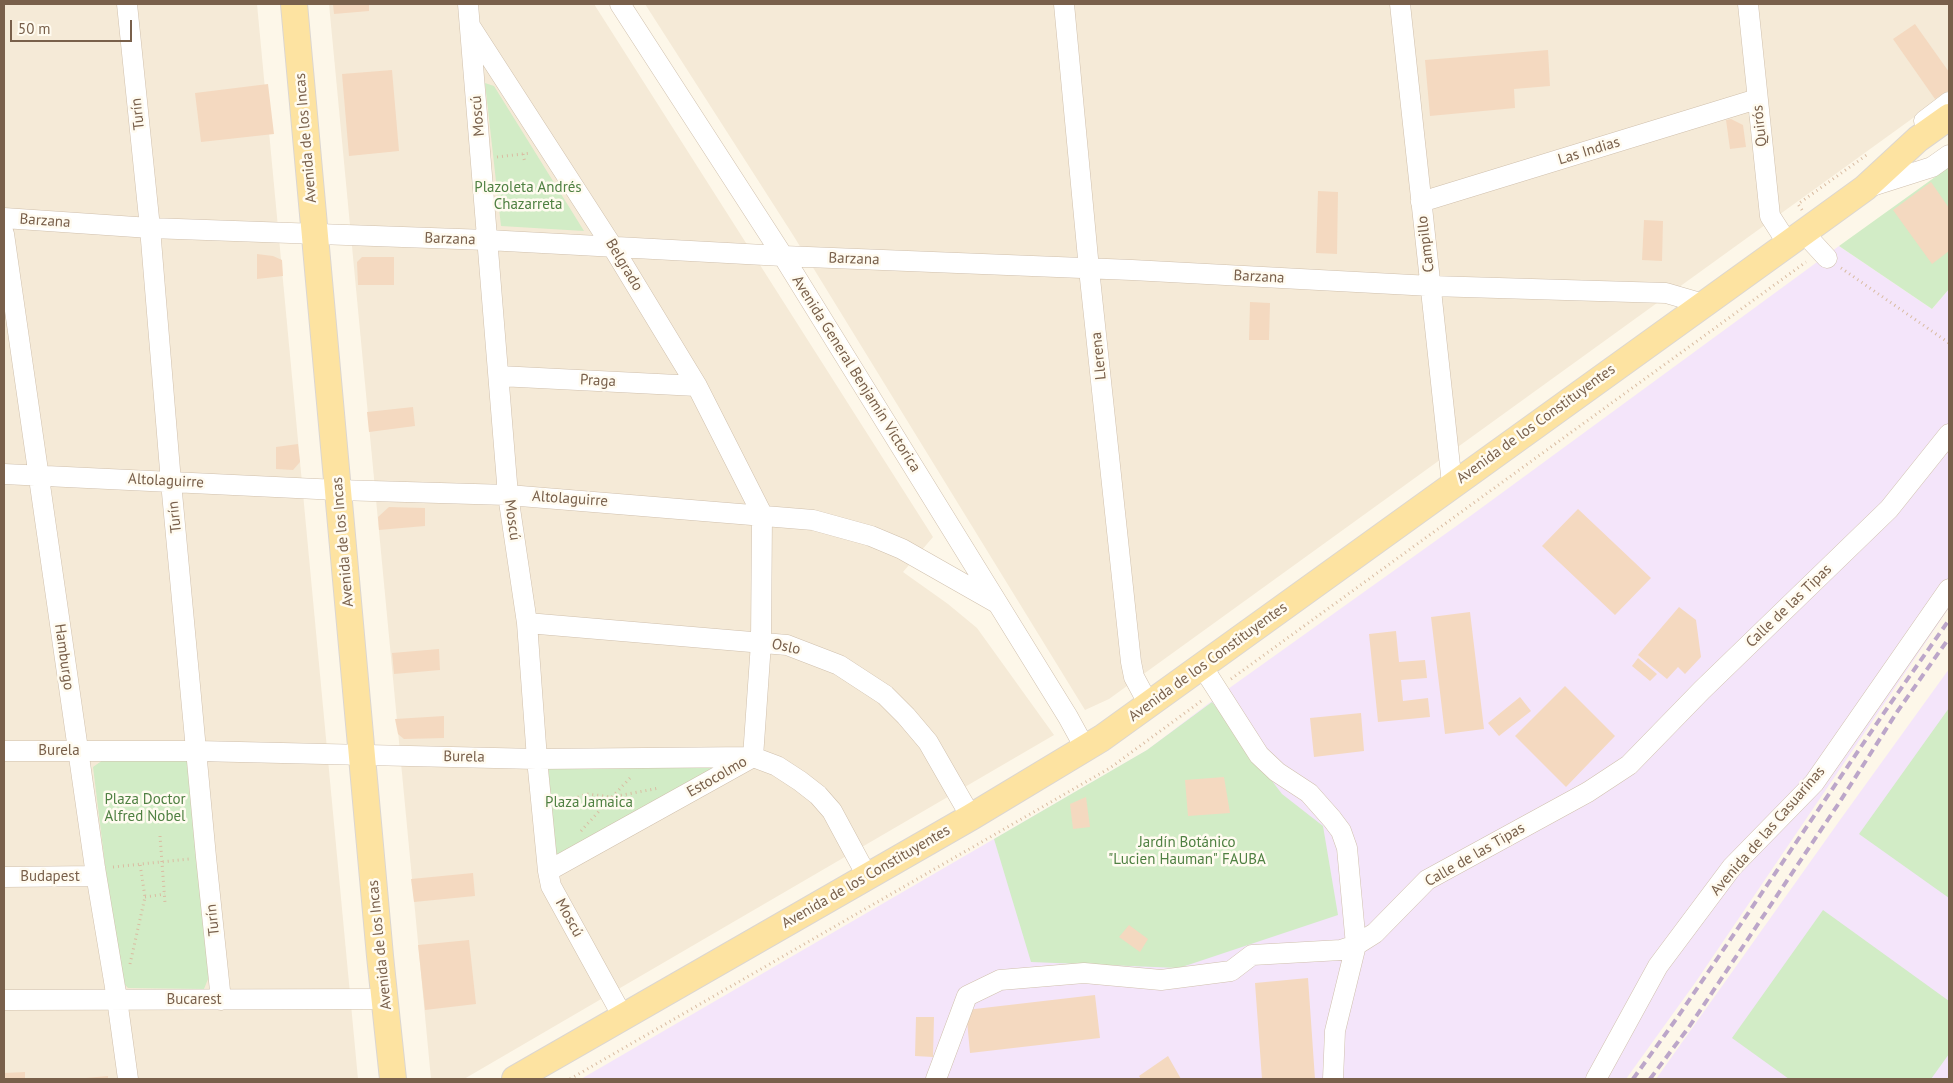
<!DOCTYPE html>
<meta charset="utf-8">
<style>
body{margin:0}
#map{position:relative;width:1953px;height:1083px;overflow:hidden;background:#fdf7e9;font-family:"PT Sans",sans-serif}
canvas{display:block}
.frame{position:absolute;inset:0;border:5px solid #79604b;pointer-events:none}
.scale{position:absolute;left:10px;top:20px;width:122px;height:22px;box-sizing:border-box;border:2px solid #79604b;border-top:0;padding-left:6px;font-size:15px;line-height:18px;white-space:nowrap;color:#79604b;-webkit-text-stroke:4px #fffbf0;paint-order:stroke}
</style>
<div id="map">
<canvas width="1953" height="1083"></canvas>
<div class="frame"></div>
<div class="scale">50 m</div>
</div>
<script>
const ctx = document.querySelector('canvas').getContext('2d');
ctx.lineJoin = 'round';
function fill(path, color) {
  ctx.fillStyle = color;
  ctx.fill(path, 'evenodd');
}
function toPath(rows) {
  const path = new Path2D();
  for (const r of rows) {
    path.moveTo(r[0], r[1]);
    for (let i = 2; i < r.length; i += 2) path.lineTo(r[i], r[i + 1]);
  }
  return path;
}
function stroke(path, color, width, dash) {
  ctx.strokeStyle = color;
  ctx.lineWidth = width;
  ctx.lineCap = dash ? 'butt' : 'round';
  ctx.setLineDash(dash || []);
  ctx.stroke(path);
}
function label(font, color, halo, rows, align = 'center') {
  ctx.font = font + ' "PT Sans",sans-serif';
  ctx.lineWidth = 5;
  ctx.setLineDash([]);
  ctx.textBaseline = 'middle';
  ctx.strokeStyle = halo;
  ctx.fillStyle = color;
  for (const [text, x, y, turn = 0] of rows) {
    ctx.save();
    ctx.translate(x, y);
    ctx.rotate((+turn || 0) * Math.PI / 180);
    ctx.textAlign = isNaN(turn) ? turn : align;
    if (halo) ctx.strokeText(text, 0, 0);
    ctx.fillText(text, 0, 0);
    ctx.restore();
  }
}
fill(toPath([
 [4,4,257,4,358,1079,4,1079],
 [329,4,594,4,933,537,903,572,948,604,977,628,1054,735,464,1079,431,1079],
 [645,4,1949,4,1949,92,1109,699,1085,710,793,235]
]), '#f5ead7');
fill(toPath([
 [1839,246,1932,309,1949,289,1949,608,1695,983,1626,1079,581,1079,1147,750,1221,694,1469,517],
 [1949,669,1949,1079,1656,1079,1840,820]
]), '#f4e5fa');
fill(toPath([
 [485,83,494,86,584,231,501,226],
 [1949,167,1949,289,1932,309,1839,246],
 [1212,702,1282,794,1323,826,1338,915,1179,968,1031,962,994,839,1147,750],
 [1949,708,1949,898,1859,834],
 [187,759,210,974,204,989,128,988,119,978,93,767,103,760],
 [733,764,556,863,548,765],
 [1823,910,1949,1001,1949,1054,1931,1079,1789,1079,1732,1038]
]), '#d2ecc6');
fill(toPath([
 [333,4,369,4,369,11,334,14],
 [1915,24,1949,72,1949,90,1935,99,1893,39],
 [1548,50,1550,86,1514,89,1515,108,1430,116,1425,60],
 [392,70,399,151,349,156,342,74],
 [268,84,274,134,201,142,195,93],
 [1731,119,1743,125,1746,147,1730,149,1726,120],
 [1931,182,1949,208,1949,251,1932,264,1893,210],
 [1318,191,1338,192,1337,254,1316,253],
 [1644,220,1663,221,1662,261,1642,260],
 [257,254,273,256,282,260,283,276,257,279],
 [362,257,394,257,394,285,358,285,357,262],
 [1250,302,1270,303,1269,340,1249,340],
 [413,407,415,426,369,432,367,412],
 [298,444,300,462,293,470,276,469,276,447],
 [389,507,425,508,425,526,379,530,378,517],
 [1578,509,1651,578,1615,615,1542,546],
 [1679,607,1696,620,1701,657,1685,674,1678,667,1667,679,1638,655],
 [1470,612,1484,729,1445,734,1431,617],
 [1396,631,1399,662,1425,660,1427,678,1401,680,1403,701,1428,698,1430,717,1378,722,1369,634],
 [439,649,440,670,394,674,392,653],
 [1638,658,1657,674,1650,681,1632,666],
 [1565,686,1615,736,1566,787,1515,736],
 [1520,697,1531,711,1499,736,1488,723],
 [1361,713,1364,751,1314,757,1310,718],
 [444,716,444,738,404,739,398,734,395,719],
 [1224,777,1230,813,1188,816,1185,780],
 [1086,797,1090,827,1073,829,1070,804],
 [473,873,475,896,414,902,411,879],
 [1129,925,1148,939,1140,952,1119,937],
 [469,940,476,1004,425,1010,418,945],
 [1308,978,1315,1079,1262,1079,1255,983],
 [1095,995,1100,1038,970,1053,966,1010],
 [916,1017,934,1017,933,1057,915,1056],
 [1168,1056,1181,1079,1141,1079,1139,1076],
 [25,1072,25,1079,4,1079,4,1073],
 [108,1076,108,1079,86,1079,86,1078]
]), '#f4d9c0');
const minor = toPath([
 [127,4,150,228,171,482,206,857,221,1000],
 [468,4,508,495,527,623,537,759,548,871,551,886,623,1017],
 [620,4,783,256,1068,717,1085,748],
 [1064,4,1089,269,1131,662,1134,677,1149,705],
 [1400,4,1452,484],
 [1748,4,1770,216,1788,244],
 [470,26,612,246,697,386,762,514,761,643,753,757,548,871],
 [1924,121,1949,102],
 [1869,187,1932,167,1949,155],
 [1421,202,1757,99],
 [4,218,150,228,487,240,783,256,1132,270,1431,286,1666,293,1704,304],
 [1804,233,1827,258],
 [4,234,95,868,117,999,128,1079],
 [499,376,697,386],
 [4,474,338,490,508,495,813,520,871,536,902,549,997,603],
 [527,623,787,645,839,665,885,695,906,716,928,742,971,817],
 [1202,666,1259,755,1277,772,1309,793,1332,819,1341,831,1347,848,1356,945,1335,1031,1333,1079],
 [4,751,197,751,537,759,753,757,777,766,800,781,818,795,832,811,867,876],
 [4,877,96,876],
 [4,1000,385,999],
 [936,1079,967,996,1000,980,1084,973,1161,980,1231,971,1252,955,1341,950,1356,945,1375,933,1427,880,1588,792,1629,765,1702,690,1889,509,1949,434],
 [1596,1079,1658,966,1732,867,1814,783,1949,589]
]);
const major = toPath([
 [294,4,380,956,393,1079],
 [515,1079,971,817,1102,738,1814,225,1865,188,1918,139,1949,117]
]);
stroke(minor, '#d0c0ad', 21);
stroke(major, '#dcd6d0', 28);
stroke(toPath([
 [523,154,525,163],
 [497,157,531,153],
 [1802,210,1798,204,1868,154],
 [1841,268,1949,343],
 [1231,679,1806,262],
 [559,804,587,794,612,797,632,776],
 [581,831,612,797,659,788],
 [160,836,165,903],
 [113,867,189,859],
 [145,897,165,894],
 [130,964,145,897,140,864],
 [570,1079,1110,768,1204,699]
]), '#d9bca2', 3, [1, 4]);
stroke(minor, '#fff', 20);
stroke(major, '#fde3a1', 26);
stroke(toPath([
 [1633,1079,1677,1018,1888,707,1949,620],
 [1650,1079,1689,1027,1839,803,1897,712,1949,638]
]), '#bca6c9', 4, [8, 5]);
label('15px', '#79604b', '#fffbf0', [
 ["Turín",138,114,-96],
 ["Moscú",478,116,-95],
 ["Quirós",1760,126,-96],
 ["Avenida de los Incas",306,138,-95],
 ["Las Indias",1589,151,-17],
 ["Barzana",45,221,4],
 ["Barzana",450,239,2],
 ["Campillo",1426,244,-97],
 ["Barzana",854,259,2],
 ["Belgrado",624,265,59],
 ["Barzana",1259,277,3],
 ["Llerena",1099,356,-96],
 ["Avenida General Benjamín Victorica",856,374,58],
 ["Praga",598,381,3],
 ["Avenida de los Constituyentes",1536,424,-36],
 ["Altolaguirre",166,481,3],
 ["Altolaguirre",570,499,4],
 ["Turín",175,517,-96],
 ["Moscú",512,520,82],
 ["Avenida de los Incas",343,542,-95],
 ["Calle de las Tipas",1789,606,-44],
 ["Oslo",786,647,12],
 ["Hamburgo",64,657,82],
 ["Avenida de los Constituyentes",1208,662,-36],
 ["Burela",59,751],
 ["Burela",464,757,1],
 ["Estocolmo",717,777,-30],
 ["Avenida de las Casuarinas",1768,831,-49],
 ["Calle de las Tipas",1475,855,-30],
 ["Budapest",50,877],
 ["Avenida de los Constituyentes",866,877,-30],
 ["Moscú",569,918,61],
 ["Turín",213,920,-96],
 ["Avenida de los Incas",380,945,-96],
 ["Bucarest",194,1000]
]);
label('15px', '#4f8042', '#fffbf0', [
 ["Plazoleta Andrés",528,188],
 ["Chazarreta",528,205],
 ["Plaza Doctor",145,800],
 ["Alfred Nobel",145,817],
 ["Plaza Jamaica",589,803],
 ["Jardín Botánico",1187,843],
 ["\"Lucien Hauman\" FAUBA",1187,860]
]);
</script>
